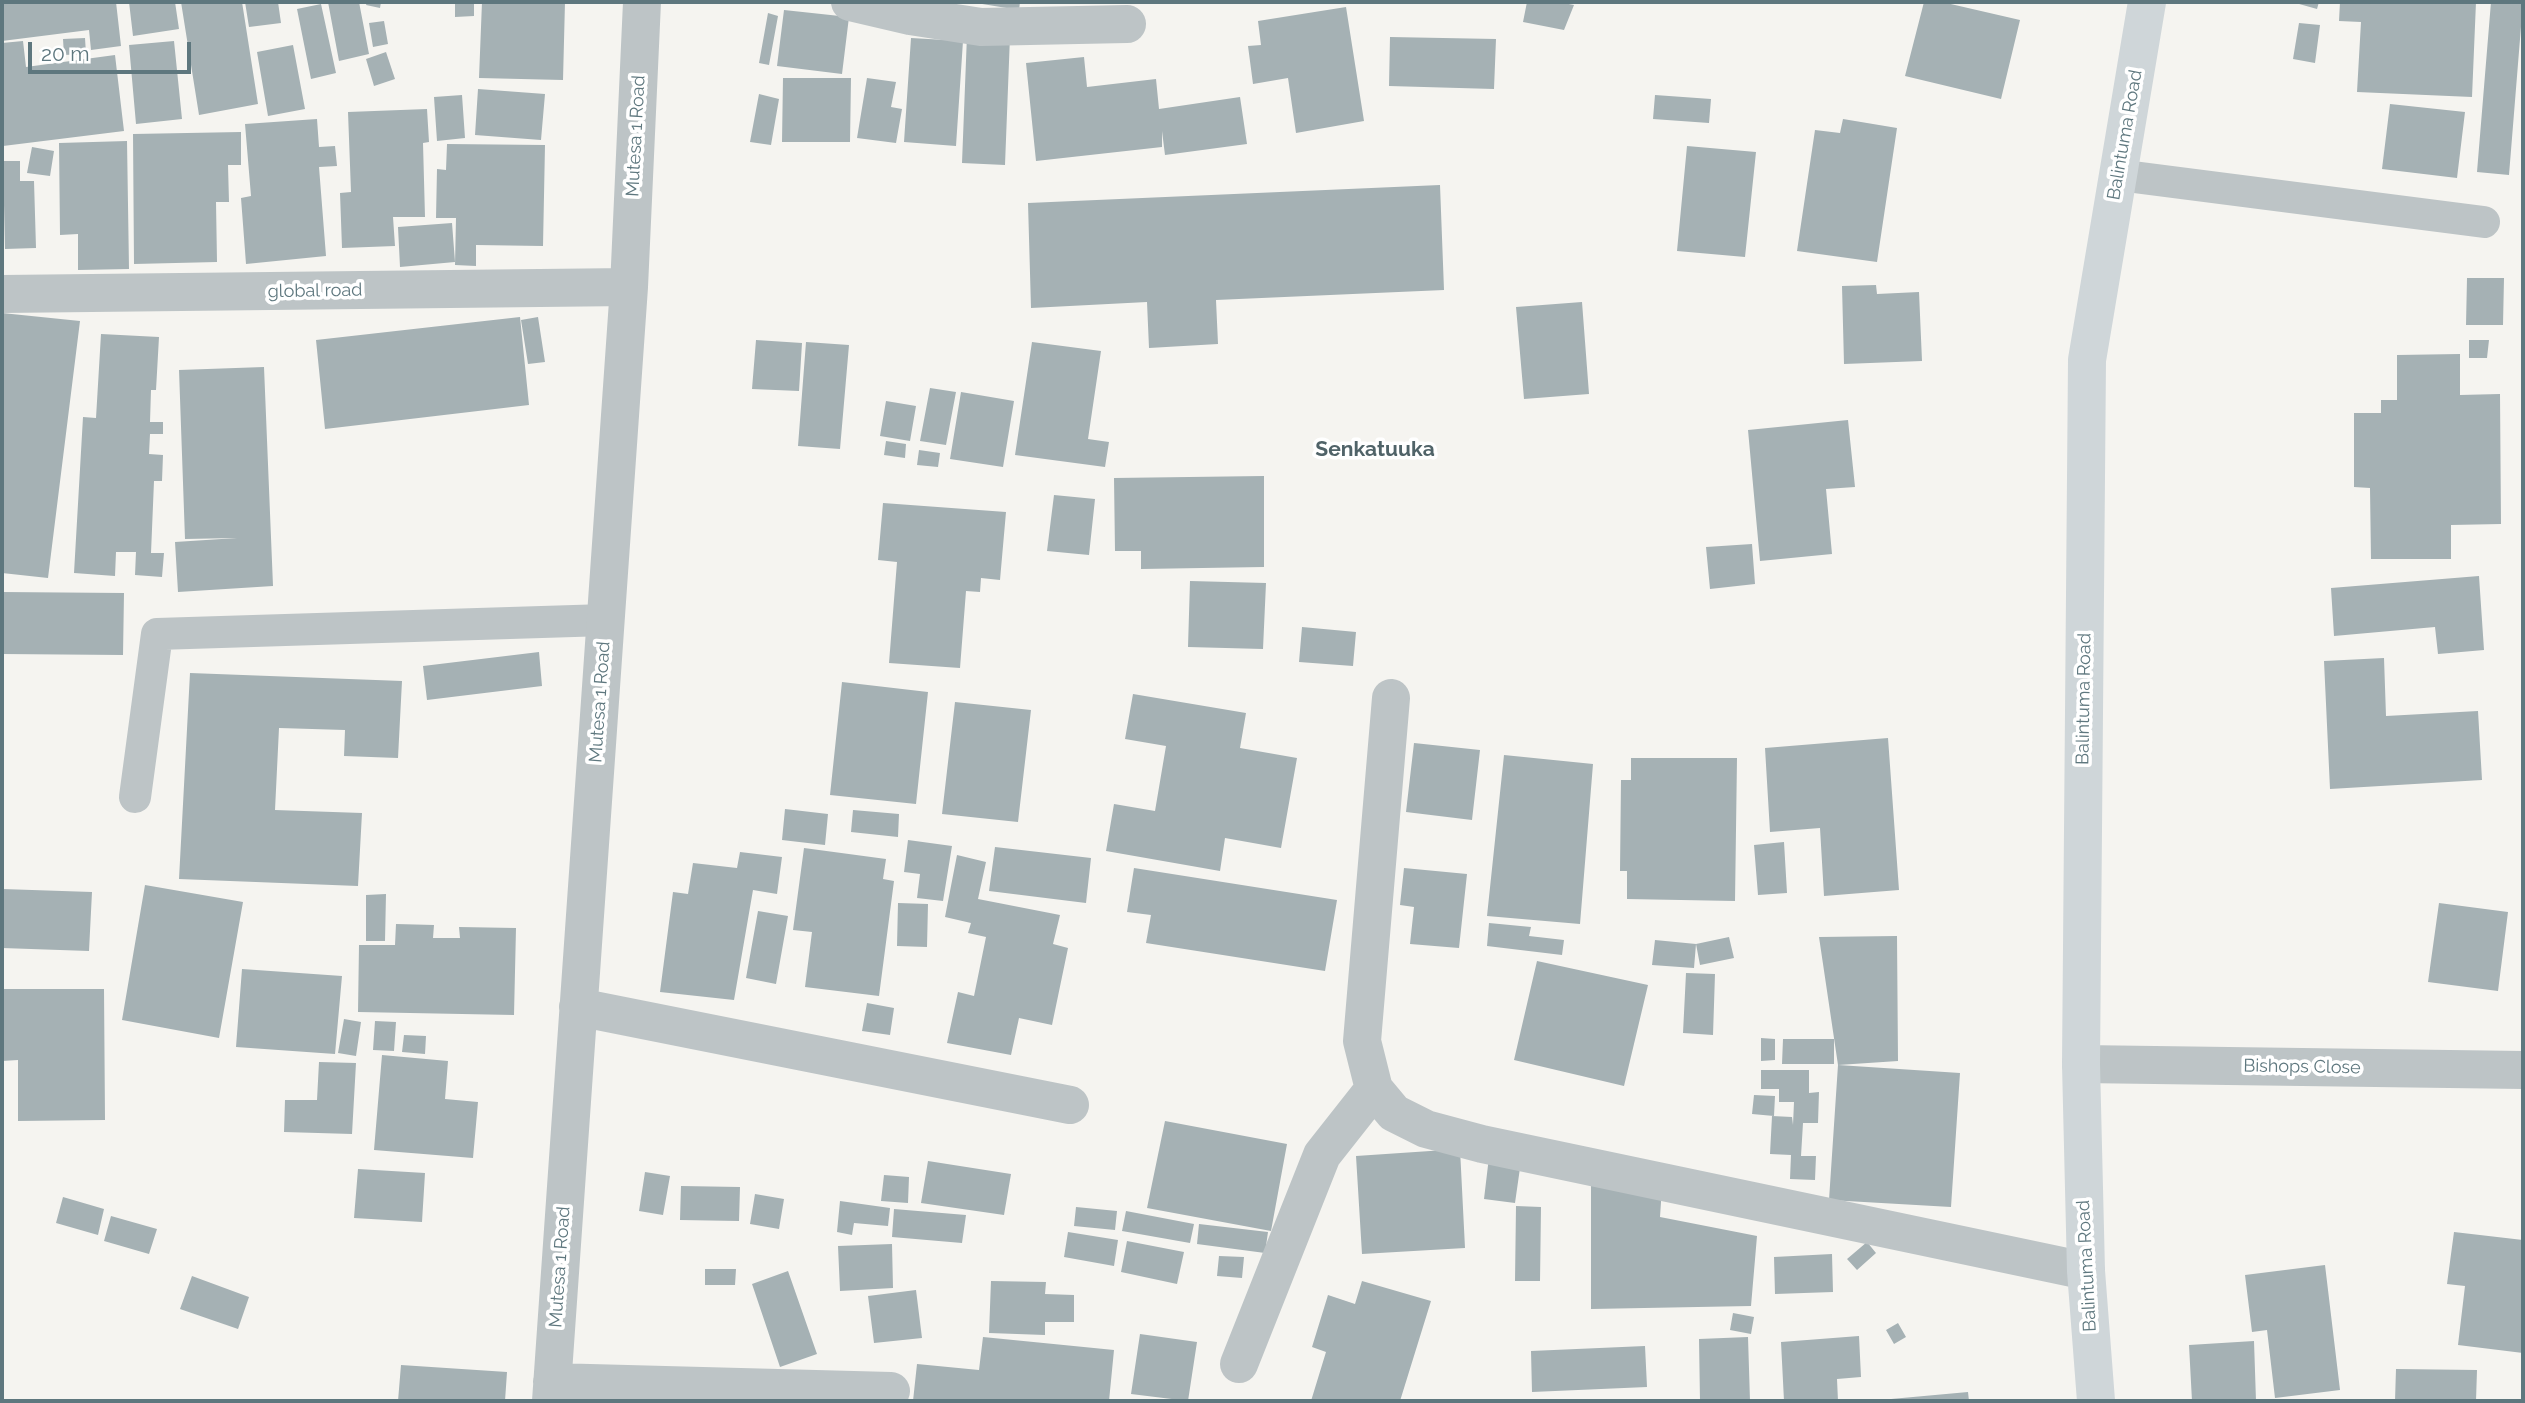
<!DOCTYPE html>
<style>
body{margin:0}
#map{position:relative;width:2525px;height:1403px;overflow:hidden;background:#f5f4f0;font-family:Raleway,sans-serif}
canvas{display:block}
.frame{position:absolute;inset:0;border:4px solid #5e777e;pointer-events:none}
.scale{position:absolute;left:28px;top:42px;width:163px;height:32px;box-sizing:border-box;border:4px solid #5e777e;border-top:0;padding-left:9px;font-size:21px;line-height:24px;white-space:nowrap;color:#5e777e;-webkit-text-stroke:5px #fff;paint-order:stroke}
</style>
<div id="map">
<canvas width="2525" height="1403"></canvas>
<div class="frame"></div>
<div class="scale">20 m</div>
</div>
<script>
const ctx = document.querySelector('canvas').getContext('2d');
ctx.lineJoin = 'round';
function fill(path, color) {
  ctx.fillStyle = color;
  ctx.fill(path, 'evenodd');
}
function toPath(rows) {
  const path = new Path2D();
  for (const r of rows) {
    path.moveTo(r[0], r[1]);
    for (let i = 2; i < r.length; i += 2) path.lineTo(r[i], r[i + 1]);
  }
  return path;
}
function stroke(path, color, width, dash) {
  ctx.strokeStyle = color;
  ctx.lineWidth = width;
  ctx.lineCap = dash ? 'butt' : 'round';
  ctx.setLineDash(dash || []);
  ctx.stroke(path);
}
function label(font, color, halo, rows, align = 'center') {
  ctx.font = font + ' Raleway,sans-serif';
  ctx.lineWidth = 7;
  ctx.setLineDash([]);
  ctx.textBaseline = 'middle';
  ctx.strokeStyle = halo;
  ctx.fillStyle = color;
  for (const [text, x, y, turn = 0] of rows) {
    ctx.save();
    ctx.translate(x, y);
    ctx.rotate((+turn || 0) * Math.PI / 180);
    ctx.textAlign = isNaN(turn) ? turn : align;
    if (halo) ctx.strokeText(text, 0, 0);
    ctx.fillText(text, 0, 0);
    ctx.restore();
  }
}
fill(toPath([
 [2,2,116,2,121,46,91,50,89,30,2,41],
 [129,2,175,2,179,29,133,36],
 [181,2,242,2,258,104,199,115],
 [245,2,278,2,281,23,249,27],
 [328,2,359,2,369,54,339,61],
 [367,2,381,2,380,8,366,5],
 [455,2,474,2,474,16,455,17],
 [482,2,565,2,563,80,479,78],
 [970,2,1020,2,1019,10],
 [1527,2,1558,2,1574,5,1564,30,1523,22],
 [1924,2,1942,2,2020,20,2001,99,1905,76],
 [2292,2,2319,2,2317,9],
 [2340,2,2476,2,2472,97,2357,92,2361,22,2339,21],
 [2491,2,2523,2,2509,175,2477,172],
 [321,4,336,73,311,79,297,9],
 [1346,7,1364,121,1296,133,1288,78,1253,84,1248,46,1261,45,1258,21],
 [784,10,849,17,842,74,777,66],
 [768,13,778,16,769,65,759,63],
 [384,21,388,44,373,47,369,23],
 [2299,23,2320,25,2315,63,2293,59],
 [967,35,1010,36,1005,165,962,163],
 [1390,37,1496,39,1494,89,1389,86],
 [85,38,86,54,64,55,63,39],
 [911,38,963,41,956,146,904,142],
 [23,41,26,67,115,55,124,131,3,146,2,43],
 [174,41,182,119,136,124,129,45],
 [293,45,305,109,268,116,257,52],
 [386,52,395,79,374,86,366,59],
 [1084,57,1087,87,1156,79,1159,109,1240,97,1247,144,1165,155,1162,131,1162,147,1036,161,1026,63],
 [783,78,851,78,850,142,782,142],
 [867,78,896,82,891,107,902,109,896,143,857,138],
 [478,89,545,94,541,140,475,135],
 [759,94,779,99,771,145,750,142],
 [462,95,465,138,437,141,434,97],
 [1655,95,1711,99,1709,123,1653,119],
 [2390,104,2465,112,2457,178,2382,169],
 [427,109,429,142,423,143,425,217,393,217,395,246,342,248,340,193,351,192,348,112],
 [317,119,319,147,335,146,337,166,319,167,326,256,246,264,241,198,251,196,245,124],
 [1843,119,1897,128,1877,262,1797,251,1815,130,1840,133],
 [241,132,241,165,228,165,229,202,216,202,217,262,134,264,133,134],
 [127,141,129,269,78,270,78,234,60,235,59,143],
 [447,144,545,145,543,246,476,245,476,266,455,265,456,218,436,218,437,169,446,170],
 [1687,146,1756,152,1745,257,1677,251],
 [32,147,54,151,50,176,27,173],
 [3,161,20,161,20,181,34,181,36,248,5,249],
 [1440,185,1444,290,1216,300,1218,344,1149,348,1147,302,1031,308,1028,203],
 [452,223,455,262,400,267,398,227],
 [2467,278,2504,278,2503,325,2466,325],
 [1876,285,1877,294,1919,292,1922,361,1844,364,1842,286],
 [1582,302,1589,394,1524,399,1516,307],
 [2,313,80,321,48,578,2,573],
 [520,317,529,405,325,429,316,340],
 [538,317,545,362,528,364,521,320],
 [101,334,159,337,156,390,151,390,150,422,163,422,163,434,150,434,149,454,163,455,162,481,154,481,151,553,164,553,162,577,135,575,136,552,116,552,115,576,74,573,83,417,96,418],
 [756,340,802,343,799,391,752,389],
 [2469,340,2489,340,2487,358,2469,358],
 [806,342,849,345,840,449,798,446],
 [1032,342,1101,351,1088,439,1109,442,1105,467,1015,455],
 [2460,354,2460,395,2500,394,2501,524,2451,525,2451,559,2371,559,2370,488,2354,487,2354,413,2381,413,2381,400,2397,400,2397,355],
 [264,367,273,586,178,592,175,542,237,538,185,539,179,370],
 [930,388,956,392,946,445,920,441],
 [961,392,1014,401,1003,467,950,459],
 [886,401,916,406,910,441,880,436],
 [1848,420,1855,487,1826,489,1832,554,1760,561,1748,430],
 [886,441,906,444,905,458,884,455],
 [919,450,940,453,938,467,917,465],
 [1264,476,1264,567,1141,569,1141,551,1115,551,1114,478],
 [1054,495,1095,499,1089,555,1047,551],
 [883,503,1006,512,1000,580,981,578,980,592,966,591,960,668,889,663,897,562,878,560],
 [1752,544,1755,584,1710,589,1706,547],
 [2479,576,2484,650,2438,654,2435,627,2334,636,2331,588],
 [1190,581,1266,583,1263,649,1188,647],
 [2,592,124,593,123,655,2,654],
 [1302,627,1356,632,1353,666,1299,662],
 [539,652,542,686,427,700,423,666],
 [2384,658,2386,716,2478,711,2482,780,2330,789,2324,661],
 [190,673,402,681,398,758,344,756,345,730,279,728,275,810,362,813,358,886,179,879],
 [842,682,928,692,916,804,830,795],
 [1133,694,1246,713,1240,748,1297,758,1281,848,1225,838,1220,871,1106,851,1114,804,1155,811,1166,746,1125,739],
 [955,702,1031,710,1018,822,942,814],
 [1888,738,1899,890,1824,896,1820,828,1770,832,1765,748],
 [1414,743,1480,750,1472,820,1406,812],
 [1504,755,1593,764,1580,924,1487,916],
 [1631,758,1737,758,1735,901,1627,899,1627,871,1620,871,1621,780,1631,780],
 [785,809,828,814,825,845,782,840],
 [853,810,899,814,898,837,851,832],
 [908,840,952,846,943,901,917,898,920,874,904,872],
 [1784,842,1787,893,1758,895,1754,845],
 [995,847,1091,858,1086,903,989,891],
 [804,848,886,859,883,879,894,881,879,996,805,987,812,932,793,930],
 [740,852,782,857,777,894,753,890,734,1000,660,992,673,892,688,894,693,863,737,868],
 [957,855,986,862,978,899,1060,915,1053,944,1068,948,1052,1025,1019,1018,1011,1055,947,1043,958,992,974,996,986,937,968,933,971,923,945,917],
 [1134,868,1337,900,1325,971,1146,943,1151,915,1127,912],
 [1404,868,1467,874,1459,948,1410,944,1414,907,1400,905],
 [145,885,243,902,219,1038,122,1020],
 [2,889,92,892,89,951,2,948],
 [386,894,385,941,366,941,366,895],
 [898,903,928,904,927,947,897,946],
 [2439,903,2508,912,2498,991,2428,982],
 [758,911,788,916,776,984,746,978],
 [1489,923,1531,927,1529,936,1564,940,1562,955,1487,946],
 [396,924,434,925,433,938,460,938,459,927,516,928,514,1015,358,1012,359,945,395,945],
 [1897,936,1898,1061,1838,1065,1819,937],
 [1729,937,1734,958,1700,965,1696,944,1694,968,1652,965,1655,940,1696,944],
 [1537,961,1648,985,1624,1086,1514,1060],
 [242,969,342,976,335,1054,236,1047],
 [1686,973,1715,974,1713,1035,1683,1033],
 [2,989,104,989,105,1120,18,1121,18,1060,2,1061],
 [867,1003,894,1008,890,1035,862,1031],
 [344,1019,361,1022,356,1056,338,1053],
 [375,1021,396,1022,394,1051,373,1050],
 [404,1035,426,1036,425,1054,402,1052],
 [1761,1038,1775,1039,1775,1060,1761,1061],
 [1783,1039,1834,1039,1834,1064,1782,1064],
 [382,1055,448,1061,445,1099,478,1102,473,1158,374,1150],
 [319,1062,356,1063,352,1134,284,1132,285,1100,317,1100],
 [1838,1065,1960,1073,1951,1207,1829,1200],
 [1761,1070,1809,1070,1809,1093,1819,1092,1818,1123,1803,1123,1801,1156,1816,1156,1815,1180,1790,1179,1791,1155,1770,1154,1772,1116,1792,1117,1793,1125,1794,1102,1779,1102,1779,1089,1761,1089],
 [1754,1095,1775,1096,1774,1116,1752,1114],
 [1165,1121,1287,1144,1271,1231,1147,1208],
 [1460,1149,1465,1248,1362,1254,1356,1156],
 [1489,1157,1521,1161,1515,1203,1484,1199],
 [928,1161,1011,1174,1004,1215,921,1203],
 [358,1169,425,1173,422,1222,354,1218],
 [645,1172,670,1176,663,1215,639,1211],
 [884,1175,909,1177,908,1203,881,1201],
 [1591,1184,1662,1187,1660,1217,1757,1236,1751,1306,1591,1309],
 [681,1186,740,1187,739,1221,680,1220],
 [755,1194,784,1199,779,1229,750,1224],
 [63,1197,104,1209,98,1235,56,1223],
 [840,1201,890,1208,888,1226,854,1223,852,1235,837,1232],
 [1516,1206,1541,1207,1540,1281,1515,1281],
 [1076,1207,1117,1211,1115,1230,1074,1226],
 [894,1209,966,1215,962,1243,892,1237],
 [1126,1211,1194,1224,1190,1243,1122,1231],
 [111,1216,157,1229,149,1254,104,1241],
 [1199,1224,1268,1232,1265,1253,1197,1244],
 [1068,1232,1118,1240,1114,1266,1064,1257],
 [2454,1232,2523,1240,2523,1353,2458,1345,2465,1286,2447,1284],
 [1127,1241,1184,1252,1177,1284,1121,1272],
 [1867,1242,1876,1253,1857,1270,1847,1259],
 [892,1244,893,1288,840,1291,838,1246],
 [1832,1254,1833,1292,1775,1294,1774,1257],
 [1219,1256,1244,1257,1242,1278,1217,1276],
 [2325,1265,2340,1390,2275,1398,2267,1330,2252,1332,2245,1275],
 [705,1269,736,1269,735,1285,705,1285],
 [788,1271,817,1354,780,1367,752,1284],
 [192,1276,249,1297,238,1329,180,1309],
 [991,1281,1046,1282,1045,1294,1074,1295,1074,1322,1045,1322,1045,1335,989,1333],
 [1362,1281,1431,1301,1400,1401,1311,1401,1326,1352,1312,1347,1328,1295,1355,1304],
 [916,1290,922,1338,874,1343,868,1296],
 [1733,1313,1754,1317,1751,1334,1730,1330],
 [1898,1323,1906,1337,1894,1344,1886,1330],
 [1140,1334,1197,1342,1188,1401,1131,1394],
 [1859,1336,1861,1377,1837,1379,1838,1401,1784,1401,1781,1342],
 [983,1337,1114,1350,1109,1401,913,1401,917,1364,979,1370],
 [1748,1337,1750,1401,1700,1401,1699,1339],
 [2254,1341,2256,1401,2192,1401,2189,1345],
 [1645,1346,1647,1387,1532,1392,1531,1351],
 [401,1365,507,1372,505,1401,398,1401],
 [2396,1369,2477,1370,2476,1401,2395,1401],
 [1968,1392,1969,1401,1891,1401,1891,1399]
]), '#a5b1b4');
stroke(toPath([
 [2118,175,2484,222],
 [135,797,157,634,606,620]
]), '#bdc4c6', 32);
stroke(toPath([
 [850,2,910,16,981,27,1127,24],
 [2,294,629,287],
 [1391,698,1362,1041,1374,1089,1394,1113,1426,1129,1482,1144,2086,1271],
 [578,1007,1070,1105],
 [2081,1064,2523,1070],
 [1239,1364,1322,1155,1374,1089],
 [552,1382,891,1391],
 [551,1401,629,287,642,2]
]), '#bdc4c6', 38);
stroke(toPath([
 [2096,1401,2086,1271,2081,1064,2087,360,2147,2]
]), '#cfd6d9', 38);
label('18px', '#5e777e', '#fff', [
 ["Balintuma Road",2125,135,-80],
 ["Mutesa 1 Road",636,136,-87],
 ["global road",315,291,-1],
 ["Balintuma Road",2084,699,-89],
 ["Mutesa 1 Road",600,702,-86],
 ["Bishops Close",2302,1067,1],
 ["Balintuma Road",2087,1266,-93],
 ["Mutesa 1 Road",560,1267,-86]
]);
label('bold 21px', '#506368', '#fff', [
 ["Senkatuuka",1375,450]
]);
</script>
